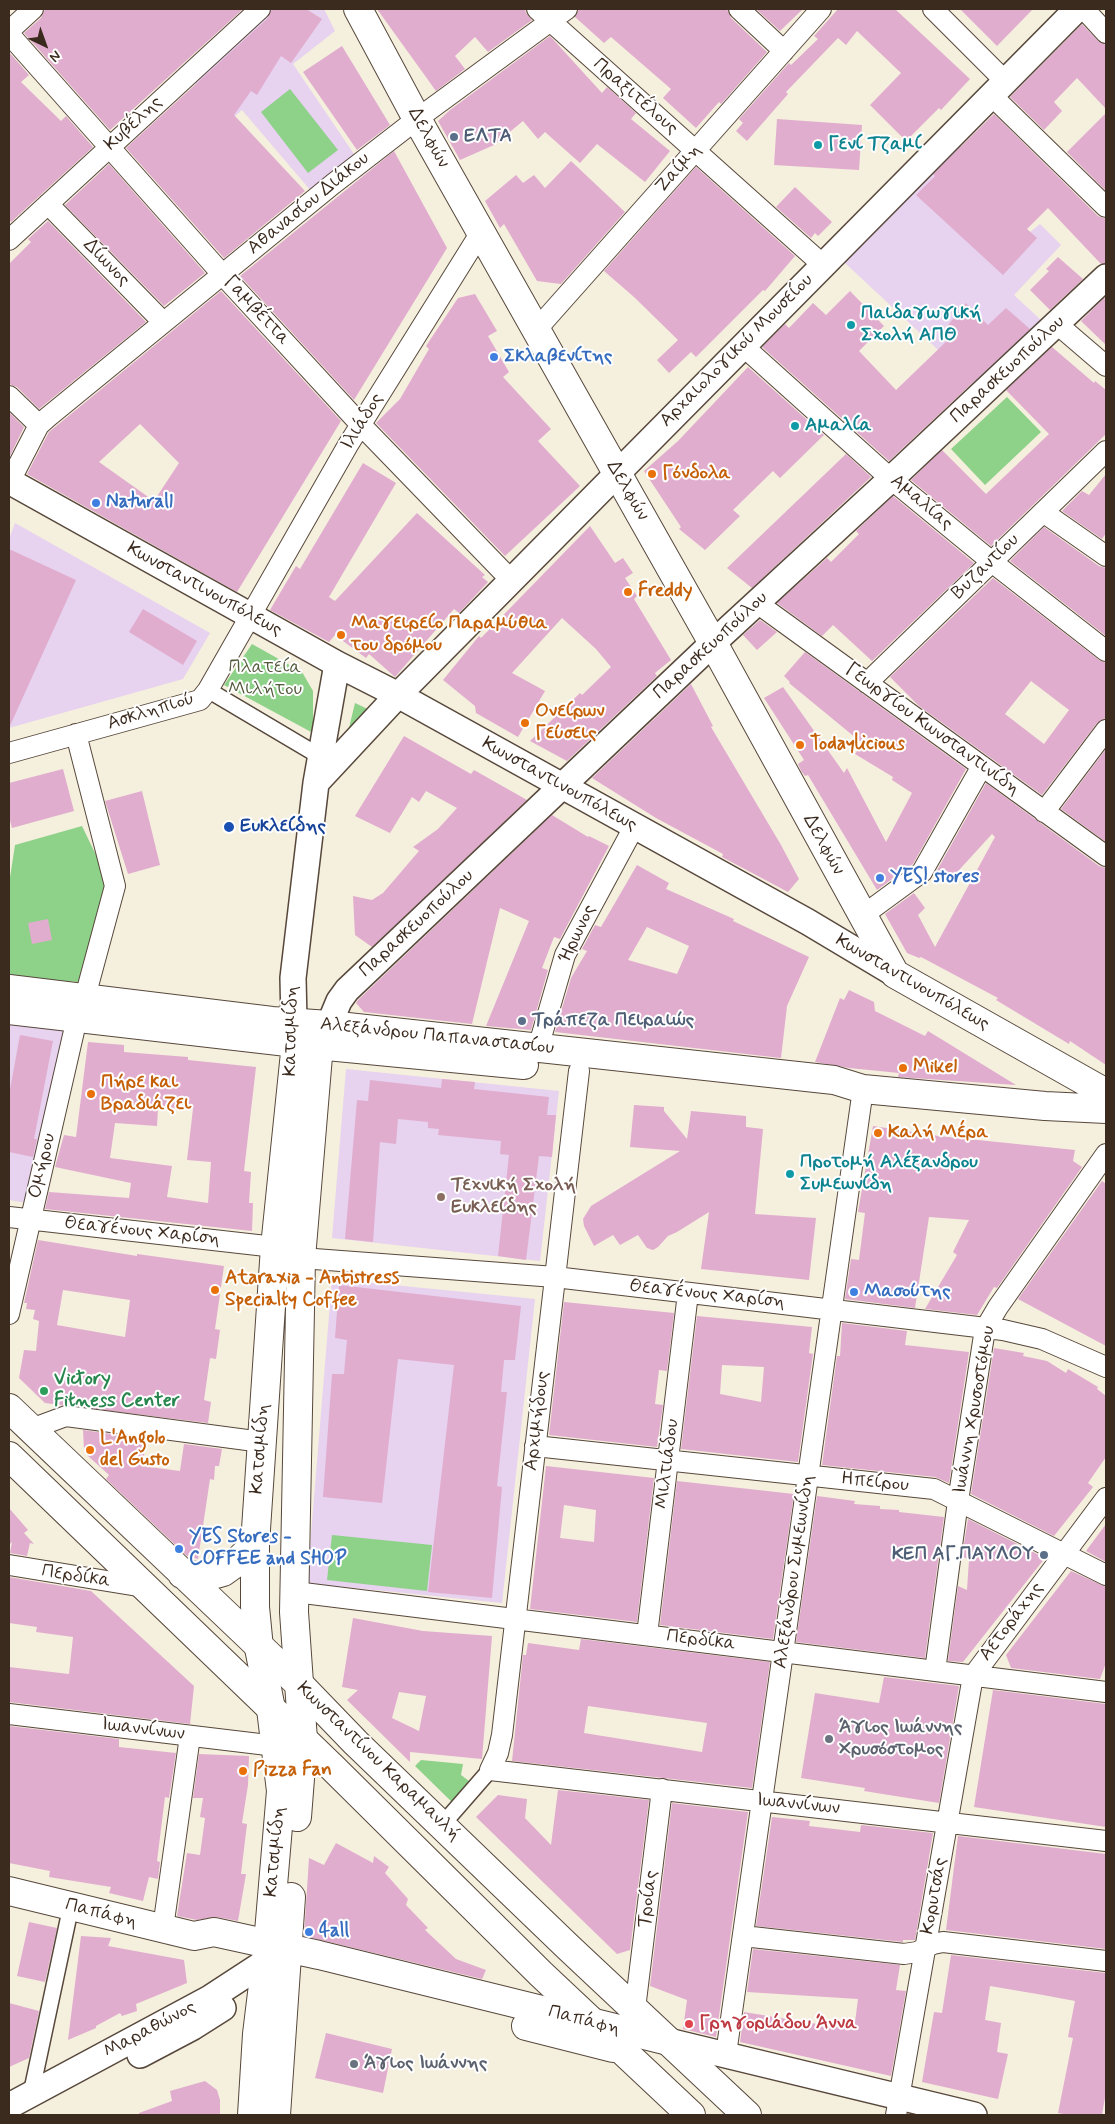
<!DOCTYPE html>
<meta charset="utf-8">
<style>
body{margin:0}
#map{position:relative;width:1115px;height:2124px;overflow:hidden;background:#f5efde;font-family:Mynerve,sans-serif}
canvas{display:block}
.frame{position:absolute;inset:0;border:10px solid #3b2a1e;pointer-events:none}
.north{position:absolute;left:20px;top:20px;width:50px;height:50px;-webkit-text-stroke:4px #fff;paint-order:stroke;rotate:138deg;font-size:14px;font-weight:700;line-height:20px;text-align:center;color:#3b2a1e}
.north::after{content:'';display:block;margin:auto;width:18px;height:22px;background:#3b2a1e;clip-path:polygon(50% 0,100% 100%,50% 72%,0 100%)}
</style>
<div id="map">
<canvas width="1115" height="2124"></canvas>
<div class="frame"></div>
<div class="north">N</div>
</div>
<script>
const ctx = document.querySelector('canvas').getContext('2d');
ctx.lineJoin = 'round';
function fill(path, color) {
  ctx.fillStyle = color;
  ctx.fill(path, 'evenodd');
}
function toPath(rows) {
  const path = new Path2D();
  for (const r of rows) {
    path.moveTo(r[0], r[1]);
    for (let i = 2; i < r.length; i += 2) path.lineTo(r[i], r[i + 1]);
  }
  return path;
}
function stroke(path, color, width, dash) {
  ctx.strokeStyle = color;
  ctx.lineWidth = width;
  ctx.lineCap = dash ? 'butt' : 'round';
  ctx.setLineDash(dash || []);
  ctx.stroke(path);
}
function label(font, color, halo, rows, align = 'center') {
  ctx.font = font + ' Mynerve,sans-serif';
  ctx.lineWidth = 4;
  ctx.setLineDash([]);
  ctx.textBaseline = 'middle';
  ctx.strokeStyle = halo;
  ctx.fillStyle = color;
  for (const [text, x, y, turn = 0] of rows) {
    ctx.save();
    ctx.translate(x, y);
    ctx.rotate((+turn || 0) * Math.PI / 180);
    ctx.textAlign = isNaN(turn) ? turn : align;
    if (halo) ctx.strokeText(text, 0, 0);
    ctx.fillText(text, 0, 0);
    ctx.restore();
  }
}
fill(toPath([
 [265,9,324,9,335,31,293,64,356,157,311,191,242,110,228,122,190,77],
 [958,143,989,174,983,188,1030,232,1040,224,1061,245,1014,295,1044,323,981,390,844,262],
 [15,523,210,633,183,679,9,728,9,539],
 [9,1022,64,1028,27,1203,9,1200],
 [346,1069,559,1091,540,1261,332,1238],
 [332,1279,535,1299,502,1603,307,1583]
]), '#e7d2ef');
fill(toPath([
 [290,89,338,150,308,173,261,112],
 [1007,397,1041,432,985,485,951,449],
 [252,644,302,672,313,691,313,733,224,685],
 [355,703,374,712,347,736],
 [82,826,108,880,78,982,9,977,9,884,15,845],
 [332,1535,432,1545,427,1591,327,1580],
 [421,1760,463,1764,461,1775,473,1784,455,1805,415,1766]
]), '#8ed189');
fill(toPath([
 [45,9,243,9,110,130,24,33,41,18],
 [272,9,306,9,322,19,291,63,281,56,257,95,251,91,234,115,305,191,224,258,126,148,268,18],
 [377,9,525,9,526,13,532,20,488,52,475,37,455,56,465,69,436,91],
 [579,9,727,9,731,18,767,52,721,104,719,102,696,128,663,98,671,89,611,37,604,43,575,17],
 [756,9,803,9,780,31],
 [838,9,895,9,970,79,941,110,939,108,906,141,870,105,901,73,857,31,846,45,838,38,786,92,788,94,747,141,736,131,743,123,739,119,789,63,791,65,818,39,814,36],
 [960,9,1033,9,997,46],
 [1082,24,1098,41,1106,45,1106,109,1077,78,1054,102,1062,111,1044,130,1010,97],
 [550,36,602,93,607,87,636,113,631,119,670,151,645,182,597,144,580,163,545,132,538,139,523,121,494,145,460,160,438,121,450,110],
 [342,46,390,125,357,150,303,72],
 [9,52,29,75,21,82,61,121,66,116,93,147,11,222,9,219],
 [1106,113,1106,191,1067,152],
 [994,114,1098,216,1106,219,1106,263,1101,264,1048,208,1027,229,1037,238,1003,275,916,195,935,176,933,174],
 [777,119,862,125,859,170,774,165],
 [394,151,447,248,354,400,240,276],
 [571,161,625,212,561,284,537,281,504,224,500,228,485,201,516,175,523,183,534,175,545,188],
 [109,164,205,273,164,306,65,205],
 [696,167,795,256,765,291,763,290,696,357,691,352,669,373,657,360,678,340,634,297,604,271],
 [795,187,832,222,818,236,815,233,811,238,776,207],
 [48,221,146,322,39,409,17,387,9,384,9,264,31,242,28,239],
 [1058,257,1083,279,1050,310,1030,290,1049,271,1046,269],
 [221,291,341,421,237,592,27,474,49,432],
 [140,424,179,463,154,501,99,462],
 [850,291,884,326,859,351,896,390,952,336,944,330,966,303,988,325,1006,308,1030,329,889,461,762,347,785,324,789,328,813,303,826,315],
 [475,294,497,331,488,336,509,372,503,377,551,429,538,441,580,486,505,556,376,423,400,399,429,349,426,346,458,298],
 [1104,298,1106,300,1106,345,1081,321],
 [1052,347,1094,383,1095,381,1106,390,1106,434,991,546,911,480,942,450,986,494,1049,434,1006,390],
 [748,367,824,435,780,478,773,471,733,510,740,516,705,550,679,529,681,527,644,471,678,441],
 [9,412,24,427,9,458],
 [846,454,871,477,752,588,727,568],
 [363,463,396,483,329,597,335,601,417,513,485,575,482,577,488,582,459,613,454,609,395,677,369,654,366,658,335,635,329,642,270,610,296,566,300,569],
 [1106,474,1106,533,1102,539,1062,511,1082,491,1089,495],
 [893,496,974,563,872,661,833,625,822,636,777,603,827,558,831,562,859,534,856,531],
 [590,526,615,563,623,558,633,573,625,578,637,596,634,599,671,660,655,673,657,676,567,761,530,741,580,693,582,695,611,667,596,649,562,618,512,673,545,691,518,737,476,713,475,706,443,680,479,636,481,638],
 [1044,527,1099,566,1106,568,1106,636,1010,561],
 [9,549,76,580,9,728],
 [993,578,1099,660,1106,663,1106,718,1097,723,1042,795,919,706,890,677],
 [1031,681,1069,710,1044,744,1005,714],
 [143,609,197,641,183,665,129,632],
 [760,620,777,632,757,650,743,635],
 [805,652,966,769,913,864,877,890,808,775,805,776,801,771,798,764,804,760,764,698,783,687,844,773,847,768,886,842,912,793,892,780,893,777,855,754,862,743,789,683,790,682,784,676],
 [691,684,713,726,711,727,781,845,799,879,788,892,722,857,723,854,656,818,592,778],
 [404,736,471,774,474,770,527,800,372,947,355,935,353,896,372,900,383,893,419,851,413,847,438,829,457,808,426,791,419,802,412,797,390,833,355,816],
 [1106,749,1106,842,1061,809],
 [63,769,74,811,12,828,9,817,9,783],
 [986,783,1099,866,1106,868,1106,1065,1070,1041,1069,1044,996,1000,998,998,921,957,919,958,907,953,885,914,914,893,925,908,918,915,935,947,995,837,992,834,950,880,936,872],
 [142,791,160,865,128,874,105,801],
 [552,815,588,837,589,836,609,846,560,939,554,937,542,968,548,970,531,1030,486,1026,529,921,500,908,472,1024,364,1012,356,1003,358,1000],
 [637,865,669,883,666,889,734,919,733,921,809,957,787,1006,781,1058,555,1032,571,978,587,951,582,949,595,925,601,927],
 [647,927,689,946,677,974,628,960],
 [48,919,52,940,32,944,28,923],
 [849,990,874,1002,875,1011,925,1036,928,1031,1016,1085,898,1077,899,1073,849,1068,815,1062,840,998,844,1000],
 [20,1035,53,1041,34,1139,37,1139,33,1157,9,1152,9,1095],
 [88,1042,124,1045,124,1052,188,1057,188,1060,256,1067,244,1171,251,1172,249,1203,253,1203,252,1231,45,1209,49,1192,129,1198,131,1183,55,1167,64,1135,76,1137],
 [158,1108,193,1109,187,1160,211,1162,208,1203,167,1197,172,1166,110,1158,115,1123,157,1126],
 [442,1079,475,1082,474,1089,549,1097,547,1115,556,1115,552,1157,539,1156,526,1260,498,1256,509,1155,500,1154,501,1141,438,1135,439,1129,428,1128,428,1122,398,1119,396,1144,380,1142,373,1242,345,1239,357,1100,368,1101,370,1080,441,1088],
 [634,1105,664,1107,664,1111,687,1139,691,1111,746,1116,746,1127,763,1129,755,1214,816,1218,809,1280,701,1269,709,1212,677,1232,668,1236,658,1247,653,1250,647,1248,638,1235,620,1245,613,1235,594,1246,584,1226,583,1219,591,1206,680,1151,630,1147],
 [873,1126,939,1136,1075,1150,1073,1161,1082,1167,997,1288,994,1287,977,1315,925,1309,957,1255,953,1252,969,1220,929,1217,915,1308,845,1299,851,1259,859,1260,865,1213,858,1212],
 [1102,1181,1106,1184,1106,1346,1018,1299],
 [38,1240,137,1256,137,1254,224,1266,215,1329,220,1330,216,1359,210,1358,204,1400,211,1402,208,1423,45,1403,19,1378,24,1350,36,1351,39,1321,33,1319,35,1310,26,1309,27,1303,24,1303],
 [63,1290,130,1300,125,1337,57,1325],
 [339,1285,521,1306,515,1360,504,1360,501,1392,507,1392,497,1486,502,1487,492,1598,428,1592,454,1365,398,1359,382,1503,323,1497,332,1374,344,1374,347,1340,335,1338],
 [564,1302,674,1313,667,1371,659,1370,655,1404,663,1405,657,1447,549,1435],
 [697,1316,812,1327,809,1353,813,1354,798,1462,681,1449],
 [722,1365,764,1367,761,1402,720,1394],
 [842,1323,907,1331,905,1345,969,1352,949,1483,935,1477,822,1465,837,1356,840,1356],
 [994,1348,1024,1353,1023,1356,1047,1361,1066,1373,1068,1369,1098,1387,1097,1389,1106,1396,1106,1457,1088,1483,1093,1487,1054,1536,971,1494],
 [83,1430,147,1439,142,1466,180,1471,184,1444,222,1449,219,1466,215,1466,214,1480,210,1479,198,1559,187,1556,106,1479,109,1475,88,1456,84,1449],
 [546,1466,654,1478,637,1622,530,1609],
 [564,1505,596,1510,594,1542,560,1538],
 [677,1481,794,1494,773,1639,660,1625],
 [817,1496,855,1501,854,1504,880,1506,880,1509,899,1510,899,1512,944,1517,925,1658,796,1642],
 [9,1508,28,1530,24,1533,34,1544,30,1543,27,1556,10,1553,12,1542,9,1545],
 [968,1519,1045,1558,963,1662,948,1661,958,1586,967,1590,969,1560,962,1556],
 [1106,1524,1106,1562,1086,1551],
 [1071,1571,1106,1587,1106,1663,1100,1679,1011,1668,1006,1655],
 [9,1577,91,1591,194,1686,190,1724,9,1702,9,1667,69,1674,73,1637,36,1632,37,1627,9,1623],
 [353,1618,423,1631,492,1636,482,1759,410,1752,410,1762,347,1700,358,1690,342,1687],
 [399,1692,426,1696,419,1731,392,1718],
 [581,1639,770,1662,752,1788,512,1761,523,1655,526,1655,528,1643,579,1650],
 [588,1706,707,1723,702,1752,584,1733],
 [884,1677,959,1686,939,1803,864,1791,865,1788,801,1778,815,1693,879,1703],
 [993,1690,1106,1704,1106,1827,974,1807],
 [9,1726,119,1739,119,1747,176,1753,169,1798,165,1797,157,1861,160,1862,158,1879,149,1877,143,1901,109,1893,111,1887,49,1877,50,1871,9,1863],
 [199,1754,249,1756,248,1785,242,1823,247,1824,241,1874,246,1874,238,1921,217,1917,197,1920,177,1916,187,1853,200,1855,205,1818,200,1817,203,1798,193,1798],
 [558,1790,649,1800,630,1950,617,1954,476,1817,498,1795,527,1799,525,1818,551,1845],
 [672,1803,748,1812,716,2037,683,2029,687,2000,650,1986],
 [772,1817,810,1821,809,1826,860,1832,861,1825,933,1833,915,1940,903,1940,903,1942,756,1926],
 [958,1836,1106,1854,1106,1949,946,1930],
 [336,1843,373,1863,374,1856,389,1867,385,1873,408,1899,406,1905,428,1928,425,1930,456,1959,486,1970,482,1979,304,1936,309,1858,324,1865],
 [29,1922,57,1928,45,1982,17,1976],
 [81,1936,111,1938,108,1946,184,1960,187,1983,136,2004,137,2011,122,2016,120,2013,96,2026,96,2028,68,2040],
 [753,1949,900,1965,896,1990,906,1991,891,2076,740,2042,744,2012,854,2030,858,1999,747,1992],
 [951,1955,1106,1973,1106,2092,1102,2115,1069,2115,1058,2113,1073,2038,1068,2037,1075,2001,1043,1995,990,1986,985,2020,1001,2023,997,2052,1008,2054,998,2099,922,2082,934,2012,942,2013],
 [9,2003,39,2011,29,2058,9,2067],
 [326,2033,392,2049,383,2093,315,2078],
 [205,2081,217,2090,220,2100,220,2115,139,2115,139,2113,172,2101,170,2091]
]), '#e1adce');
const pedestrian = toPath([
 [208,690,321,757],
 [442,1825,490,1770],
 [31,2094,71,1906]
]);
const minor = toPath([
 [537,9,823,265],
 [739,9,784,51],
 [933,9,1005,81],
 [1084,9,1106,33],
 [9,31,33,9],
 [9,34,222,274,361,425,511,580],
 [991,95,1106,207],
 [48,204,163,322],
 [9,240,260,9],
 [1057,324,1106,366],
 [536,330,821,9],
 [743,346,891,479,992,562,1106,651],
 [9,396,39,425],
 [9,483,39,425,48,417,333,184,417,119,567,9],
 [1043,512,1106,556],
 [757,603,1106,856],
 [867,683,1106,451],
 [76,734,115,886,85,997],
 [9,753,200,700,208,690,348,445,481,232],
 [1044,812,1106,730],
 [862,916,922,872,982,766],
 [538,1048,565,955,634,827],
 [579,1071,502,1735,498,1753,490,1770,1106,1841],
 [9,1217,275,1247],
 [301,1258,555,1277,1003,1330,1042,1339,1106,1367],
 [9,1314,77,1018],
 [31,1429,66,1416,262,1442],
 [535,1446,934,1489,1106,1575],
 [9,1565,144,1587],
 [295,1592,1106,1692],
 [647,1635,688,1293],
 [935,1671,958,1501,985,1329,998,1307,1106,1154],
 [9,1714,276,1746],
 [163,1928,190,1736],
 [743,1936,904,1954,917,1952,933,1944,943,1942,1106,1961],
 [635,2009,662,1789],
 [726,2054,863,1089],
 [896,2115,973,1676,1106,1498]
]);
const tertiary = toPath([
 [9,481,337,664,398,695,808,922,895,974],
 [316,783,398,695,1077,9],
 [294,1021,293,978,316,783,337,664],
 [329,1025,339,1001,347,990,713,643,891,479,1106,277],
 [668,2041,974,2115],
 [140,2055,193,2027,223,2008],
 [9,2106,210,1998,279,1953]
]);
const secondary = toPath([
 [358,9,417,119,713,643,895,974,1106,1093],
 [9,989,272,1021,329,1025,834,1080,863,1089,1045,1106,1106,1109],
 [9,1010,296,1043,524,1065],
 [297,1817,303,1740,294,1612,301,1258,319,1044,329,1025],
 [9,1891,194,1936,214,1932,319,1955,668,2041],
 [526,2026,613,2048],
 [252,2115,257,2034,268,1944,281,1791,271,1709,259,1648,255,1607,255,1544,275,1247,296,1043,294,1021],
 [276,2115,291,1897]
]);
const primary = toPath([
 [9,1408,300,1685,356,1743,568,1947,747,2115],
 [9,1456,332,1767,541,1974,691,2115],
 [182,1574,205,1577,223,1572,237,1562,255,1544]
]);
stroke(pedestrian, '#57483b', 18);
stroke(minor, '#57483b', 22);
stroke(tertiary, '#57483b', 28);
stroke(secondary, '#57483b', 30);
stroke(primary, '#57483b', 30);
stroke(pedestrian, '#fff', 15);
stroke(minor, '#fff', 20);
stroke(tertiary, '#fff', 25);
stroke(secondary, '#fff', 28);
stroke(primary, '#fff', 28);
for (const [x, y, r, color] of [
 [454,137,5,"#5c6f8a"],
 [818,145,5,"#0f9aa8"],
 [851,325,5,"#0f9aa8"],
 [494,357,5,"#3f7fe0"],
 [795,426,5,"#0f9aa8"],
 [652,474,5,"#e8710a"],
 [96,503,5,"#3f7fe0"],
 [628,592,5,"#e8710a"],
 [341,635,5,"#e8710a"],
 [525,723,5,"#e8710a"],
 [800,745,5,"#e8710a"],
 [229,827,6,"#1a4fb4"],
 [880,878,5,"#3f7fe0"],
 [522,1021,5,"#5c6f8a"],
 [903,1068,5,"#e8710a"],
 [91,1094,5,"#e8710a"],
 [878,1133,5,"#e8710a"],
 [790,1174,5,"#0f9aa8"],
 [441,1197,5,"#8d6e63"],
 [215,1290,5,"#e8710a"],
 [854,1292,5,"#3f7fe0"],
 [44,1391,5,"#2e9e5b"],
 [90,1450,5,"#e8710a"],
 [179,1549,5,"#3f7fe0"],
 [1044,1555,5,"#5c6f8a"],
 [829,1739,5,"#6b7280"],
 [243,1771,5,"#e8710a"],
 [309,1932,5,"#3f7fe0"],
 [689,2024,5,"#e0444e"],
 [354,2064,5,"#6b7280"]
]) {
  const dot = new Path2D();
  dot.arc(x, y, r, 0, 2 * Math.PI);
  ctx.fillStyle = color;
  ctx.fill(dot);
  stroke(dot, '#fff', 2);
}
label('19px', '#3b2a1e', '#fff', [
 ["Πραξιτέλους",635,97,41],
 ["Κυβέλης",134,124,-43],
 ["Δελφών",428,138,61],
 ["Ζαίμη",679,169,-48],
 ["Αθανασίου Διάκου",309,204,-39],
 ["Δίωνος",106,263,46],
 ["Γαμβέττα",256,311,47],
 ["Αρχαιολογικού Μουσείου",737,351,-45],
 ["Παρασκευοπούλου",1008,370,-43],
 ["Ιλιάδος",363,422,-58],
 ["Δελφών",627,491,60],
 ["Αμαλίας",921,503,40],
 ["Βυζαντίου",986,567,-44],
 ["Κωνσταντινουπόλεως",204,590,29],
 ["Παρασκευοπούλου",711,646,-43],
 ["Ασκληπιού",151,712,-17],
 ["Γεωργίου Κωνσταντινίδη",932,730,36],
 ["Κωνσταντινουπόλεως",559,785,29],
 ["Δελφών",823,845,61],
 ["Παρασκευοπούλου",417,924,-43],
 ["Ήρωνος",578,934,-64],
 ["Κωνσταντινουπόλεως",912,983,30],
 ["Κατσιμίδη",292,1031,-89],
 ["Αλεξάνδρου Παπαναστασίου",437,1037,6],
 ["Ομήρου",43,1166,-77],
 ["Θεαγένους Χαρίση",142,1232,6],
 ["Θεαγένους Χαρίση",707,1295,6],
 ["Ιωάννη Χρυσοστόμου",975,1410,-80],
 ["Αρχιμήδους",538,1421,-83],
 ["Κατσιμίδη",261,1449,-86],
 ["Μιλτιάδου",668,1464,-83],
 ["Ηπείρου",875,1483,6],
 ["Αλεξάνδρου Συμεωνίδη",795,1572,-82],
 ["Περδίκα",76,1577,9],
 ["Αετοράχης",1012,1622,-53],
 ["Περδίκα",701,1641,7],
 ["Ιωαννίνων",143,1730,7],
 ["Κωνσταντίνου Καραμανλή",378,1762,44],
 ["Ιωαννίνων",798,1805,6],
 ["Κατσιμίδη",276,1852,-85],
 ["Κορυτσάς",935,1896,-80],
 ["Τροίας",649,1899,-83],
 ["Παπάφη",101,1914,14],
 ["Παπάφη",584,2021,14],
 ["Μαραθώνος",150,2030,-28]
]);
label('bold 19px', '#4e5e75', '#fff', [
 ["ΕΛΤΑ",464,137],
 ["Τράπεζα Πειραιώς",532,1021],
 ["ΚΕΠ ΑΓ.ΠΑΥΛΟΥ",1034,1555,"right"]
], 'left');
label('bold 19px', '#0d838f', '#fff', [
 ["Γενί Τζαμί",828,145],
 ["Παιδαγωγική",861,314],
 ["Σχολή ΑΠΘ",861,336],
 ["Αμαλία",805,426],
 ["Προτομή Αλέξανδρου",800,1163],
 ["Συμεωνίδη",800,1185]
], 'left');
label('bold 19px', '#366cbe', '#fff', [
 ["Σκλαβενίτης",504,357],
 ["Naturall",106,503],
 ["YES! stores",890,878],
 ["Μασούτης",864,1292],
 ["YES Stores -",189,1538],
 ["COFFEE and SHOP",189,1560],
 ["4all",319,1932]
], 'left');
label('bold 19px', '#c56008', '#fff', [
 ["Γόνδολα",662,474],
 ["Freddy",638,592],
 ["Μαγειρείο Παραμύθια",351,624],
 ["του δρόμου",351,646],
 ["Ονείρων",535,712],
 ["Γεύσεις",535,734],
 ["Todaylicious",810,745],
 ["Mikel",913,1068],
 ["Πήρε και",101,1083],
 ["Βραδιάζει",101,1105],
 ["Καλή Μέρα",888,1133],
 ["Ataraxia - Antistress",225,1279],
 ["Specialty Coffee",225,1301],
 ["L'Angolo",100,1439],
 ["del Gusto",100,1461],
 ["Pizza Fan",253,1771]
], 'left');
label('19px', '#545c3e', '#fff', [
 ["Πλατεία",265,668],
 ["Μιλήτου",265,690]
]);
label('bold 19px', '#164399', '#fff', [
 ["Ευκλείδης",240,827]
], 'left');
label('bold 19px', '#785e54', '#fff', [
 ["Τεχνική Σχολή",451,1186],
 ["Ευκλείδης",451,1208]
], 'left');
label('bold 19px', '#27864d', '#fff', [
 ["Victory",54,1380],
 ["Fitness Center",54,1402]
], 'left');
label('bold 19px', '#5b616d', '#fff', [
 ["Άγιος Ιωάννης",839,1728],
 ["Χρυσόστομος",839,1750],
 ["Άγιος Ιωάννης",364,2064]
], 'left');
label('bold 19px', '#be3a42', '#fff', [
 ["Γρηγοριάδου Άννα",699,2024]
], 'left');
</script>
